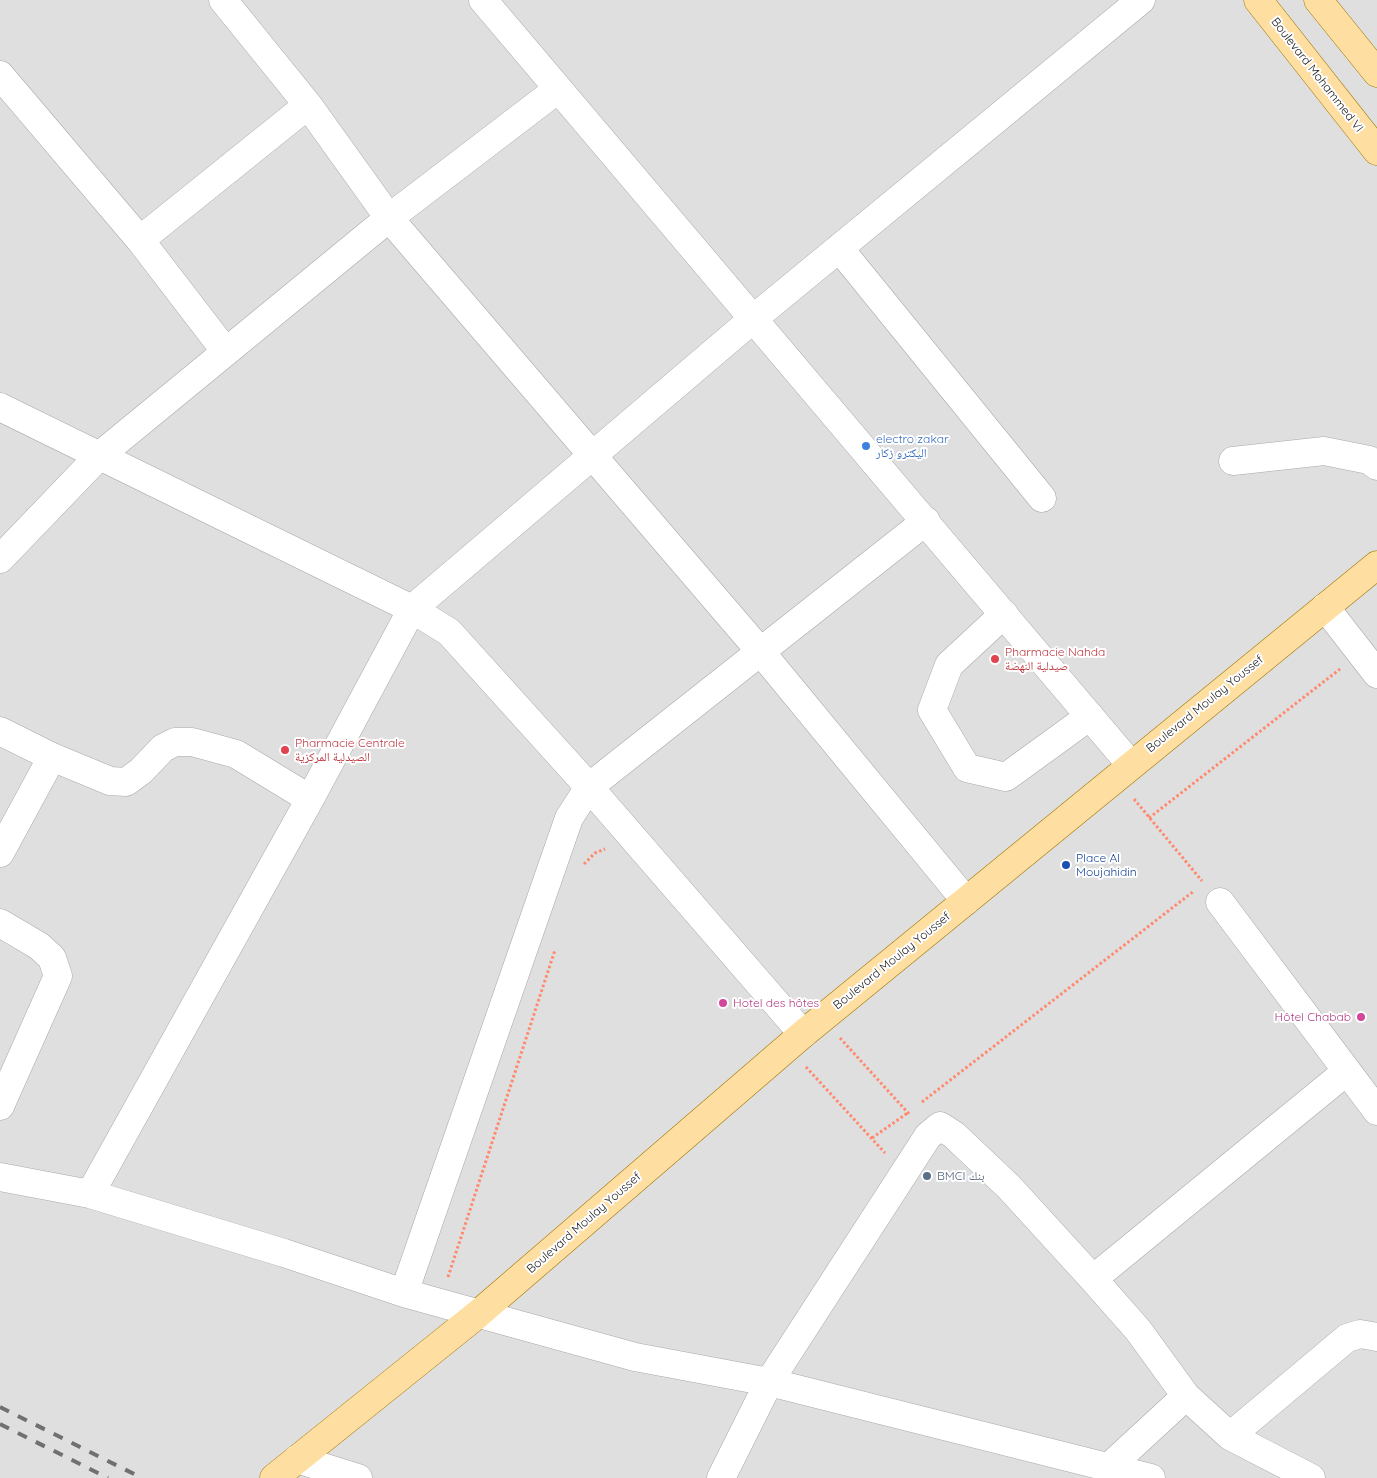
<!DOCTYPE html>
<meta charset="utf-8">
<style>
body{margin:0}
canvas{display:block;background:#f3f0e8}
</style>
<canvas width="1377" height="1478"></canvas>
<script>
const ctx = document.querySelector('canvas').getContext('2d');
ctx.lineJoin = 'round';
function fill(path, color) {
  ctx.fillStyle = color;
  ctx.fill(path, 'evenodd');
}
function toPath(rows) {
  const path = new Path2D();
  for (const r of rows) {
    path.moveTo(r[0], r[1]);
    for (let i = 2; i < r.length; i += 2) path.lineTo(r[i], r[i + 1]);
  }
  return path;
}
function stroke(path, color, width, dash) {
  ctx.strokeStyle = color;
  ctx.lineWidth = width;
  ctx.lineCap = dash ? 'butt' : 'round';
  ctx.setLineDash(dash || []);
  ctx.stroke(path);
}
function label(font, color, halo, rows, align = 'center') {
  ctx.font = font + ' Quicksand,"Noto Naskh Arabic",sans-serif';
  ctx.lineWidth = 4;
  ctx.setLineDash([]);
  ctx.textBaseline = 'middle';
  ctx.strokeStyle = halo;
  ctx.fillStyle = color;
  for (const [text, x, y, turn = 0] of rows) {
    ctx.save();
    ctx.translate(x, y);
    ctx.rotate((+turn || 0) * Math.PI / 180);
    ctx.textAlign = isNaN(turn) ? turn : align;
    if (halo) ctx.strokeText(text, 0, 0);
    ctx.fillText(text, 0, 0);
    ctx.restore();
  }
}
fill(toPath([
 [0,0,1377,0,1377,1478,0,1478]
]), '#e0dfdf');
const minor = toPath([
 [223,0,308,105,389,218,760,651,966,901],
 [483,0,1131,765],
 [0,75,140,240,226,352],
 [140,240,308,105],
 [839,248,1042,498],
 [0,407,412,609,753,319,1141,0],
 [1233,461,1324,451,1369,460,1377,466],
 [0,559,99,456,389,218,558,89],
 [1325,607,1377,674],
 [1004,614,949,665,932,710,967,768,1006,777,1090,716],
 [0,731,52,757,110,781,126,782,141,771,163,748,175,742,192,742,236,754,310,799],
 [0,853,52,757],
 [1220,902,1377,1111],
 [0,923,39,946,52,958,58,976,0,1106],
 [0,1177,90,1194,284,1253,404,1293,635,1357,769,1382,1151,1478],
 [90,1194,310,799,412,609,449,632,589,787,803,1034],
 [1093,1279,1347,1071],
 [404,1293,569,818,589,787,926,521],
 [1230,1436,1347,1338,1360,1334,1377,1337],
 [297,1459,358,1478],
 [1109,1467,1186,1396],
 [721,1478,769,1382,928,1136,940,1126,954,1135,1009,1187,1093,1279,1138,1330,1186,1396,1230,1436,1311,1478]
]);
const major = toPath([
 [1258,0,1377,151],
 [1318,0,1377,73],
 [274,1478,478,1314,803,1034,1377,565]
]);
stroke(minor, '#a9a9a9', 29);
stroke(major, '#a07800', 29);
stroke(toPath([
 [1134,799,1202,881],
 [1149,818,1340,669],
 [584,864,595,853,605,849],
 [840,1038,910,1115],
 [806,1067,885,1153],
 [922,1102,1194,891],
 [872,1138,909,1112],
 [448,1277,555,950]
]), '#ff886d', 3, [2.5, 2.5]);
stroke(minor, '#fff', 28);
stroke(major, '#ffdea1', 28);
stroke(toPath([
 [0,1407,142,1478],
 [0,1424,108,1478]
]), '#707070', 4, [10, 10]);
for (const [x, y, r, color] of [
 [866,446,5,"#3f7fe0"],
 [995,659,5,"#e0444e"],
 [285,750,5,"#e0444e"],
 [1066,865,5,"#1a4fb4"],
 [723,1003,5,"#d1479c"],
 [1361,1017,5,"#d1479c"],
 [927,1176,5,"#5c6f8a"]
]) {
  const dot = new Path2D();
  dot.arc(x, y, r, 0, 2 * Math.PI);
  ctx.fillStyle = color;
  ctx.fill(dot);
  stroke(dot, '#fff', 2);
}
label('12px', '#222', '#fff', [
 ["Boulevard Mohammed VI",1317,75,52],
 ["Boulevard Moulay Youssef",1205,704,-39],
 ["Boulevard Moulay Youssef",892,961,-39],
 ["Boulevard Moulay Youssef",584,1223,-41]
]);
label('12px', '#366cbe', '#fff', [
 ["electro zakar",876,439],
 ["اليكترو زكار",876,453]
], 'left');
label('12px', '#be3a42', '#fff', [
 ["Pharmacie Nahda",1005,652],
 ["صيدلية النهضة",1005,666],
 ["Pharmacie Centrale",295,743],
 ["الصيدلية المركزية",295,757]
], 'left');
label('12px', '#164399', '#fff', [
 ["Place Al",1076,858],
 ["Moujahidin",1076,872]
], 'left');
label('12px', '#b23c85', '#fff', [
 ["Hotel des hôtes",733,1003],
 ["Hôtel Chabab",1351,1017,"right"]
], 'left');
label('12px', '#4e5e75', '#fff', [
 ["BMCI بنك",937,1176]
], 'left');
</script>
